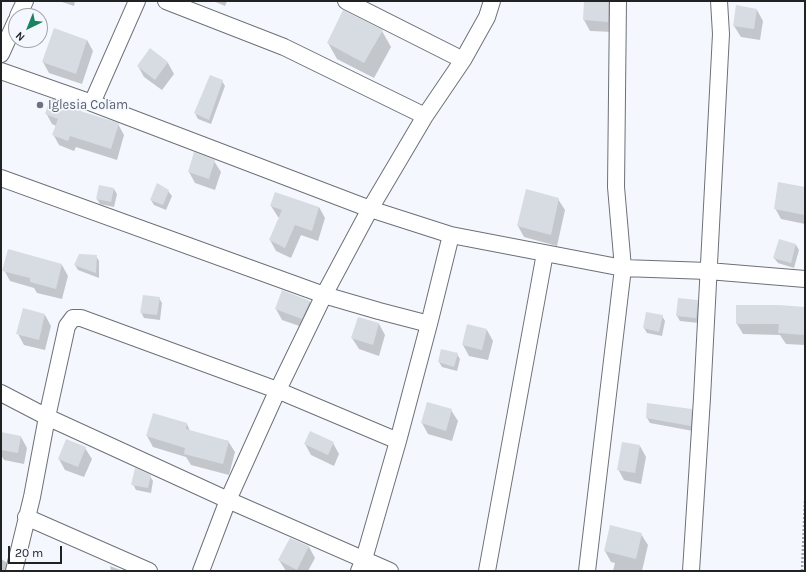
<!DOCTYPE html>
<style>
body{margin:0}
#map{position:relative;width:806px;height:572px;overflow:hidden;background:#f4f8fe;font-family:Karla,sans-serif}
canvas{display:block}
.frame{position:absolute;inset:0;border:2px solid #202224;pointer-events:none}
.north{position:absolute;left:8px;top:8px;width:40px;height:40px;box-sizing:border-box;background:#f4f8fe;border:1px solid #9fa2a7;border-radius:50%;rotate:223deg;font-size:11px;font-weight:700;line-height:16px;text-align:center;color:#202224}
.north::after{content:'';display:block;margin:auto;width:14px;height:18px;background:#1a8460;clip-path:polygon(50% 0,100% 100%,50% 72%,0 100%)}
.scale{position:absolute;left:8px;top:546px;width:54px;height:18px;box-sizing:border-box;border:2px solid #202224;border-top:0;padding-left:5px;font-size:12px;line-height:14px;white-space:nowrap;color:#202224;-webkit-text-stroke:3px #f4f8fe;paint-order:stroke}
</style>
<div id="map">
<canvas width="806" height="572"></canvas>
<div class="frame"></div>
<div class="north">N</div>
<div class="scale">20 m</div>
</div>
<script>
const ctx = document.querySelector('canvas').getContext('2d');
ctx.lineJoin = 'round';
function fill(path, color) {
  ctx.fillStyle = color;
  ctx.fill(path, 'evenodd');
}
function toPath(rows) {
  const path = new Path2D();
  for (const r of rows) {
    path.moveTo(r[0], r[1]);
    for (let i = 2; i < r.length; i += 2) path.lineTo(r[i], r[i + 1]);
  }
  return path;
}
function stroke(path, color, width, dash) {
  ctx.strokeStyle = color;
  ctx.lineWidth = width;
  ctx.lineCap = dash ? 'butt' : 'round';
  ctx.setLineDash(dash || []);
  ctx.stroke(path);
}
function label(font, color, halo, rows, align = 'center') {
  ctx.font = font + ' Karla,sans-serif';
  ctx.lineWidth = 3.5;
  ctx.setLineDash([]);
  ctx.textBaseline = 'middle';
  ctx.strokeStyle = halo;
  ctx.fillStyle = color;
  for (const [text, x, y, turn = 0] of rows) {
    ctx.save();
    ctx.translate(x, y);
    ctx.rotate((+turn || 0) * Math.PI / 180);
    ctx.textAlign = isNaN(turn) ? turn : align;
    if (halo) ctx.strokeText(text, 0, 0);
    ctx.fillText(text, 0, 0);
    ctx.restore();
  }
}
fill(toPath([
 [59,1,75,1,74,6],
 [213,1,227,1,225,6],
 [585,1,618,1,614,32,590,31,584,20],
 [757,10,763,21,760,40,741,37,734,26],
 [382,31,391,47,374,78,337,59,328,43],
 [87,40,93,51,82,84,49,73,43,62],
 [150,50,168,63,174,74,162,90,144,77,138,66],
 [222,81,225,86,211,124,198,119,195,113],
 [80,110,81,112,118,124,124,135,117,160,76,147,74,151,59,145,53,134,56,126,52,124,46,113],
 [194,153,214,161,221,172,215,190,195,183,189,172],
 [805,188,805,224,781,219,775,208],
 [114,189,117,194,114,207,100,204,97,199],
 [168,191,172,196,166,210,154,205,151,200],
 [558,199,565,210,557,246,524,237,518,226],
 [271,206,319,207,325,218,318,241,301,235,291,258,276,251,270,240,280,218,278,217],
 [780,240,796,245,799,250,794,268,778,263,774,258],
 [96,256,99,261,99,278,78,270,75,265],
 [62,265,68,276,62,299,37,293,34,288,10,281,4,270],
 [282,292,310,302,316,313,308,329,282,320,276,309],
 [159,298,162,303,160,320,144,318,141,312],
 [697,301,700,306,699,323,680,321,677,316],
 [805,308,805,345,786,344,780,335,743,334,737,324],
 [45,315,51,326,45,350,24,345,18,334],
 [662,316,665,321,662,336,647,333,644,328],
 [359,318,379,324,385,335,379,356,359,349,352,338],
 [487,330,493,341,488,360,469,356,463,345],
 [457,354,460,359,457,371,442,367,439,362],
 [648,404,691,410,694,415,693,431,650,423,647,418],
 [451,410,458,421,452,441,428,434,422,423],
 [187,424,190,431,228,441,235,452,229,475,191,465,186,457,153,447,147,436],
 [1,433,21,437,27,448,24,464,4,460,1,455],
 [333,443,339,454,334,466,311,455,305,444],
 [640,446,646,457,641,484,624,480,618,469],
 [85,448,92,459,84,477,65,470,59,459],
 [150,476,153,481,151,493,136,490,133,484],
 [641,534,648,545,642,571,613,571,615,563,611,562,605,551],
 [291,539,309,547,315,558,308,571,286,571,279,560],
 [1,559,6,562,11,571,1,571],
 [110,566,123,571,111,571]
]), '#0003');
fill(toPath([
 [584,1,608,1,608,22,583,20],
 [736,5,757,9,754,29,733,26],
 [343,10,383,30,364,63,327,43],
 [54,28,87,40,76,74,42,62],
 [150,48,168,62,155,80,137,66],
 [210,75,223,80,209,120,194,113],
 [50,98,81,109,80,111,119,123,111,149,70,136,68,141,52,135,58,119,45,114],
 [194,152,215,160,209,179,188,172],
 [778,182,805,187,805,215,774,209],
 [157,183,169,190,163,205,150,200],
 [99,185,114,188,111,202,96,199],
 [526,189,559,198,551,235,517,226],
 [275,192,319,207,312,231,295,225,285,248,269,240,282,210,270,206],
 [779,239,796,244,791,263,773,258],
 [8,249,62,264,56,289,30,282,30,278,2,271],
 [79,254,97,255,96,273,74,265],
 [282,290,310,301,302,319,275,309],
 [143,295,160,297,157,315,140,313],
 [678,298,698,300,696,318,676,316],
 [736,305,779,305,805,307,805,335,778,333,779,324,736,324],
 [23,308,45,314,39,340,16,334],
 [646,312,663,315,659,332,643,328],
 [358,317,379,323,373,345,351,338],
 [467,324,487,329,482,350,462,345],
 [441,349,458,353,454,367,438,362],
 [427,402,452,409,446,431,421,423],
 [647,403,692,409,691,426,646,418],
 [153,413,187,423,186,429,229,441,223,464,184,454,185,448,146,436],
 [310,431,334,442,328,455,304,444],
 [1,432,21,436,18,453,1,450],
 [66,439,86,447,78,467,58,459],
 [622,442,640,445,635,473,617,470],
 [135,468,151,475,148,488,131,485],
 [610,525,642,533,636,559,604,551],
 [290,538,309,546,297,570,278,560]
]), '#d7dce3');
const street = toPath([
 [166,1,284,47,425,116],
 [346,1,463,60],
 [18,16,25,1],
 [1,54,16,21],
 [1,71,92,103,370,209,451,235,623,268,708,271,805,279],
 [92,103,137,1],
 [1,178,324,295,379,311,429,324,398,441,364,559,359,571],
 [429,324,451,235],
 [1,393,47,417,228,500,390,571],
 [26,517,149,571],
 [14,571,32,497,47,417,67,326,73,318,81,318,277,390,398,441],
 [201,571,228,500,275,396,324,295,370,209,425,116,463,60,487,17,492,1],
 [487,571,545,253],
 [587,571,623,268,616,187,618,1],
 [691,571,702,398,721,34,719,1]
]);
stroke(street, '#6c7177', 18);
stroke(toPath([
 [802,571,805,500]
]), '#9fa2a7', 2.5, [2, 2]);
stroke(street, '#fff', 16);
for (const [x, y, r, color] of [
 [40,105,4,"#6b7280"]
]) {
  const dot = new Path2D();
  dot.arc(x, y, r, 0, 2 * Math.PI);
  ctx.fillStyle = color;
  ctx.fill(dot);
  stroke(dot, '#f4f8fe', 1.5);
}
label('13px', '#5b616d', '#f4f8fe', [
 ["Iglesia Colam",48,105]
], 'left');
</script>
